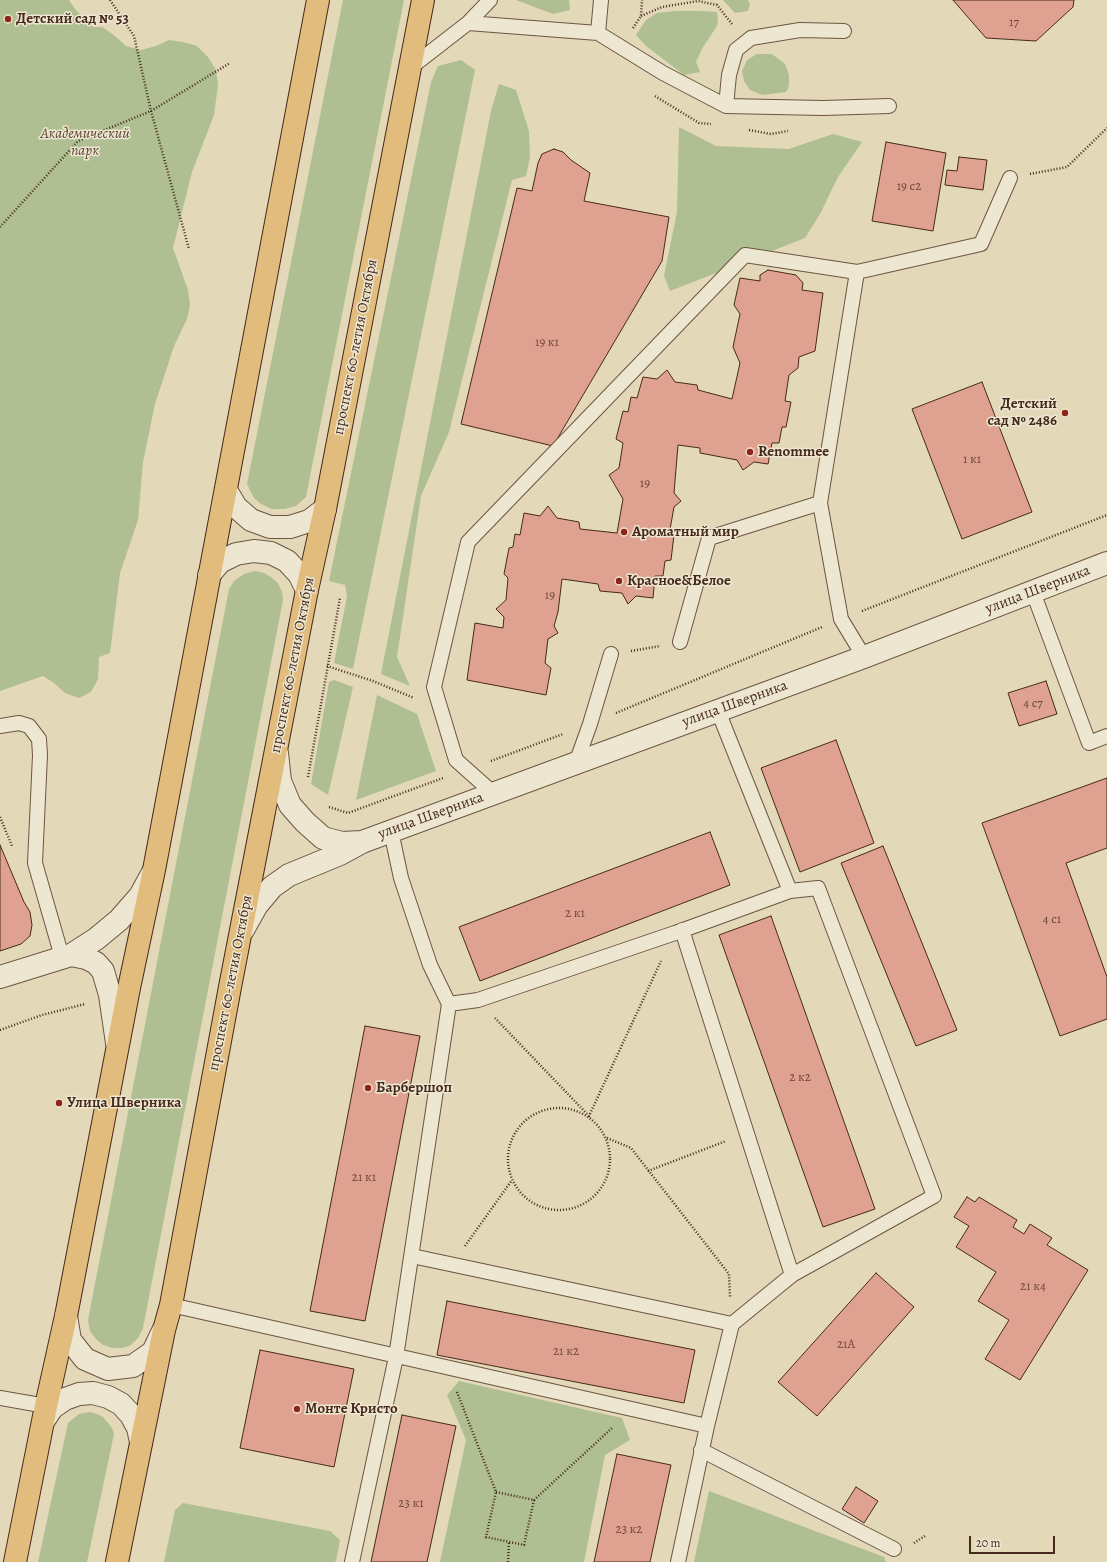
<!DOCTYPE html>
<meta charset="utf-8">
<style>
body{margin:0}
#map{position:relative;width:1107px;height:1562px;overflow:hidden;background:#e3d8b8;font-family:Alegreya,serif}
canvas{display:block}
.scale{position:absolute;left:969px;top:1536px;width:86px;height:18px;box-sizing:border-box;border:2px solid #46291c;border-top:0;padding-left:5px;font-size:12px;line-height:14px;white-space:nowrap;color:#46291c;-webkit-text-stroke:3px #ede6d1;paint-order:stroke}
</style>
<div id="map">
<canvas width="1107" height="1562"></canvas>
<div class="scale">20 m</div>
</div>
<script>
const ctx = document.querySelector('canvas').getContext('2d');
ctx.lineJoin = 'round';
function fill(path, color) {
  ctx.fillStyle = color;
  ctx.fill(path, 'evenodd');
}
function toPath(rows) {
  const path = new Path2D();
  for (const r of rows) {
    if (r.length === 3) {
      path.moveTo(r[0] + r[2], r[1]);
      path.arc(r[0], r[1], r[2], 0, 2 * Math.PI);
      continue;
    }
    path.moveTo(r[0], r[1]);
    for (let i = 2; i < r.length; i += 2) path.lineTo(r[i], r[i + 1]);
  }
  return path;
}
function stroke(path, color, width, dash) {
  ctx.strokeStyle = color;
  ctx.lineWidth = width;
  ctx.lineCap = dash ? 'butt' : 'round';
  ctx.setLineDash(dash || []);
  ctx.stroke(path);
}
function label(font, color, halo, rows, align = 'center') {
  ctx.font = font + ' Alegreya,serif';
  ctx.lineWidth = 3;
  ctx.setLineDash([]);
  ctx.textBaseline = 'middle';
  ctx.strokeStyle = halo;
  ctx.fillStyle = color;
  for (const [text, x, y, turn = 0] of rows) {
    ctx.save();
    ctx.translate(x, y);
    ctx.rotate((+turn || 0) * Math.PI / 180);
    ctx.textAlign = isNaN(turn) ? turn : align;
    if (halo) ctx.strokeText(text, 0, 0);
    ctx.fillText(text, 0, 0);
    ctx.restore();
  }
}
fill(toPath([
 [0,0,69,0,75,9,93,27,102,27,115,36,126,46,141,50,156,46,169,40,183,42,197,46,208,57,216,70,218,85,214,115,192,172,173,248,188,290,190,305,187,319,174,346,155,404,143,462,138,520,120,573,110,653,99,657,98,679,91,692,79,698,65,693,54,683,43,676,0,691],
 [343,0,404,0,306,497,296,506,285,509,272,509,261,504,254,498,247,484],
 [516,0,569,0,570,10,553,14],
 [723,0,748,0,750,4,748,11,735,13],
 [675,11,700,11,717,12,718,20,717,26,703,47,696,62,700,72,684,75,646,46,636,35,646,20,657,13],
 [757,54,772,54,785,64,789,75,789,86,786,92,762,95,750,90,744,81,742,71,747,60],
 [461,60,475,70,353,669,334,663,347,596,345,585,329,581,431,82,438,66],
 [499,84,516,90,529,131,530,157,526,176,512,180,449,432,421,496,397,657,410,686,381,674,491,111],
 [679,127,716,146,789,149,833,134,862,142,838,177,820,214,805,238,670,291,664,276,677,212],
 [255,571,264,573,271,577,278,583,282,592,283,600,143,1328,138,1338,131,1345,122,1348,112,1348,103,1345,96,1339,90,1331,88,1320,229,589,234,581,244,574],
 [334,680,353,687,328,795,311,784,329,682],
 [377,695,417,714,436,771,356,800],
 [459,1381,622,1418,630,1440,605,1455,584,1562,440,1562,466,1440,447,1395],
 [90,1412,97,1414,103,1417,112,1428,114,1434,87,1562,38,1562,68,1423,79,1414],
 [709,1491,884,1557,886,1562,694,1562],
 [183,1503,330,1531,340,1540,336,1561,334,1562,164,1562,175,1510]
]), '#afbf92');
const building = toPath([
 [953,0,1074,0,1073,7,1036,41,986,38,953,0],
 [886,142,946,153,933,231,872,221,886,142],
 [554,149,563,152,571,160,590,173,584,201,669,217,662,261,553,446,461,424,517,188,532,191,538,163,542,154,554,149],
 [959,157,987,160,983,190,945,185,947,170,957,171,959,157],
 [768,270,796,275,803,283,802,290,823,293,815,351,799,357,798,368,789,375,785,401,791,402,786,427,782,427,779,443,772,443,768,464,754,462,743,470,737,460,700,453,700,448,678,445,674,493,681,501,674,507,669,535,674,535,671,560,665,561,663,576,655,576,653,598,636,596,628,604,622,593,600,591,598,584,562,579,558,612,554,626,558,633,548,639,545,663,551,668,546,695,467,680,475,623,503,628,504,617,496,609,506,600,508,578,504,574,509,548,513,547,515,534,520,535,524,513,540,516,548,506,557,518,579,522,580,529,617,533,623,499,609,475,619,468,623,443,616,439,623,411,628,412,631,397,637,398,643,377,657,379,667,370,675,382,697,385,698,390,732,399,740,363,733,347,740,314,734,305,740,278,760,281,760,275,768,270],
 [982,382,1032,512,962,539,912,409,982,382],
 [1046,681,1057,714,1019,726,1008,693,1046,681],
 [836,740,874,843,800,872,761,768,836,740],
 [1107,778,1107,848,1066,863,1107,977,1107,1019,1060,1036,982,823,1107,778],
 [710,832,730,885,480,981,459,927,710,832],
 [0,845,24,902,30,912,32,925,30,936,21,944,0,951,0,845],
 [883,846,957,1030,916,1046,841,863,883,846],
 [771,916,875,1209,823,1227,719,935,771,916],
 [365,1026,420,1036,365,1321,310,1311,365,1026],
 [967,1197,975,1202,979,1197,1017,1220,1013,1227,1024,1234,1030,1224,1052,1238,1047,1245,1088,1270,1020,1380,985,1359,1009,1320,978,1301,996,1272,956,1247,969,1226,954,1217,967,1197],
 [876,1273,914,1307,817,1416,778,1382,876,1273],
 [447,1301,695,1350,684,1403,437,1355,447,1301],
 [260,1350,354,1369,334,1467,240,1448,260,1350],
 [402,1415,456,1426,427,1562,371,1562,402,1415],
 [617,1454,671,1465,650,1562,594,1562,617,1454],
 [856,1487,878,1501,864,1523,842,1509,856,1487]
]);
fill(building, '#e0a290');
stroke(building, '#46291c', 1);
const lane = toPath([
 [468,23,598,33,663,73,726,106,823,108,889,106],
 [598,33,601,0],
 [410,68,468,23,490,0],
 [726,106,729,75,736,50,751,38,800,30,844,31],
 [820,503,857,272],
 [1033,592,1089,743,1107,736],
 [680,642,709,538,820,503,841,619,864,657],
 [0,726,19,723,29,726,39,739,40,755,35,863,62,957],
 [576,763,590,724,611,654],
 [493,793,456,760,434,687,468,542,745,255,857,272,981,244,1010,178],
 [790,891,818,888,934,1196,792,1275],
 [449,1004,478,1000,675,933,790,891,718,711],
 [412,1256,732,1324],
 [171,1305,707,1426],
 [0,1398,46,1406],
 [701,1450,894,1549],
 [352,1562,396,1357,449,1004,430,965,401,878,391,831],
 [678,1562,707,1426,732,1324,792,1275,682,930]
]);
const street = toPath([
 [226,490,236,507,251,520,270,527,290,527,309,521,325,509],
 [209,575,220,562,236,554,254,551,271,553,287,561,299,574,307,590],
 [277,753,280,781,290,805,305,822,323,838,342,843,361,842],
 [243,930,257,905,272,887,289,875,340,854,362,842,864,657,1107,563],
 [71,955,86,958,96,963,103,971,110,995,117,1043],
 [0,977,71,955,96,939,119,920,140,896,152,874],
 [66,1316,70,1340,85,1359,108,1369,133,1366,153,1352,163,1331],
 [44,1420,52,1408,65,1399,79,1394,93,1393,108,1397,121,1404,131,1415,138,1428,141,1442]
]);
const primary = toPath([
 [15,1562,46,1406,66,1316,129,988,154,870,318,0],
 [117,1562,164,1330,171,1305,230,987,307,590,325,509,423,0]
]);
stroke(lane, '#6d5543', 16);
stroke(street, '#6d5543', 24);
stroke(primary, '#46291c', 24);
stroke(toPath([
 [110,0,134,36,151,111,189,249],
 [641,16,662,7,698,1,717,5,732,24],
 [633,28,641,16,642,0],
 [655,96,699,123,711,124],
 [749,130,771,134,788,131],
 [1030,174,1067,167,1107,128],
 [0,227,78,141,151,111,230,63],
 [862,611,1107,515],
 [631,651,660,646],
 [327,666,373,681,414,698],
 [616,713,822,627],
 [491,761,563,734],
 [308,777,340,598],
 [329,807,348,813,443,778],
 [0,817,12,846],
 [495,1018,589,1116,661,961],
 [0,1030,42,1015,85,1004],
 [559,1159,51],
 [607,1138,631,1148,729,1274,730,1297],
 [648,1171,726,1141],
 [465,1246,512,1180],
 [457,1392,496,1492],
 [496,1492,534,1500,524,1545,486,1537,496,1492],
 [534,1500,613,1427],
 [914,1543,925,1536],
 [508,1562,509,1541]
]), '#46291c', 2.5, [1, 2]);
stroke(lane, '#ede6d1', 14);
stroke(street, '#ede6d1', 22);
stroke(primary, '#e2bc7c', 22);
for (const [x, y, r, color] of [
 [8,19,4,"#8f2418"],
 [1065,413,4,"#8f2418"],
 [750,452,4,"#8f2418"],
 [624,532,4,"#8f2418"],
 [619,581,4,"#8f2418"],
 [368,1088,4,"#8f2418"],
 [59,1103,4,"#8f2418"],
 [297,1409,4,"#8f2418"]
]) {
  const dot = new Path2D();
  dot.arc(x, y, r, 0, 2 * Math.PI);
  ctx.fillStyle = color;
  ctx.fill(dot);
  stroke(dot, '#ede6d1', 1.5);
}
label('13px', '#6c4739', null, [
 ["17",1014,23],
 ["19 с2",909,187],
 ["19 к1",547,343],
 ["1 к1",972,460],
 ["19",645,484],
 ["19",550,596],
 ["4 с7",1033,704],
 ["2 к1",575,914],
 ["4 с1",1052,920],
 ["2 к2",800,1078],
 ["21 к1",364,1178],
 ["21 к4",1033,1287],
 ["21А",846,1345],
 ["21 к2",566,1352],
 ["23 к1",411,1504],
 ["23 к2",629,1530]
]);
label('bold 15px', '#46291c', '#ede6d1', [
 ["Детский сад № 53",16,19],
 ["Детский",1057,404,"right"],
 ["сад № 2486",1057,421,"right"],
 ["Renommee",758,452],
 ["Ароматный мир",632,532],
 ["Красное&Белое",627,581],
 ["Барбершоп",376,1088],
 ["Улица Шверника",67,1103],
 ["Монте Кристо",305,1409]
], 'left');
label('italic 15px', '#5b4734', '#ede6d1', [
 ["Академический",85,134],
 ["парк",85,151]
]);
label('15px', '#46291c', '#ede6d1', [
 ["проспект 60-летия Октября",356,347,-79],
 ["улица Шверника",1038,590,-21],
 ["проспект 60-летия Октября",293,665,-79],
 ["улица Шверника",735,704,-20],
 ["улица Шверника",431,816,-20],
 ["проспект 60-летия Октября",231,983,-79]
]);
</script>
